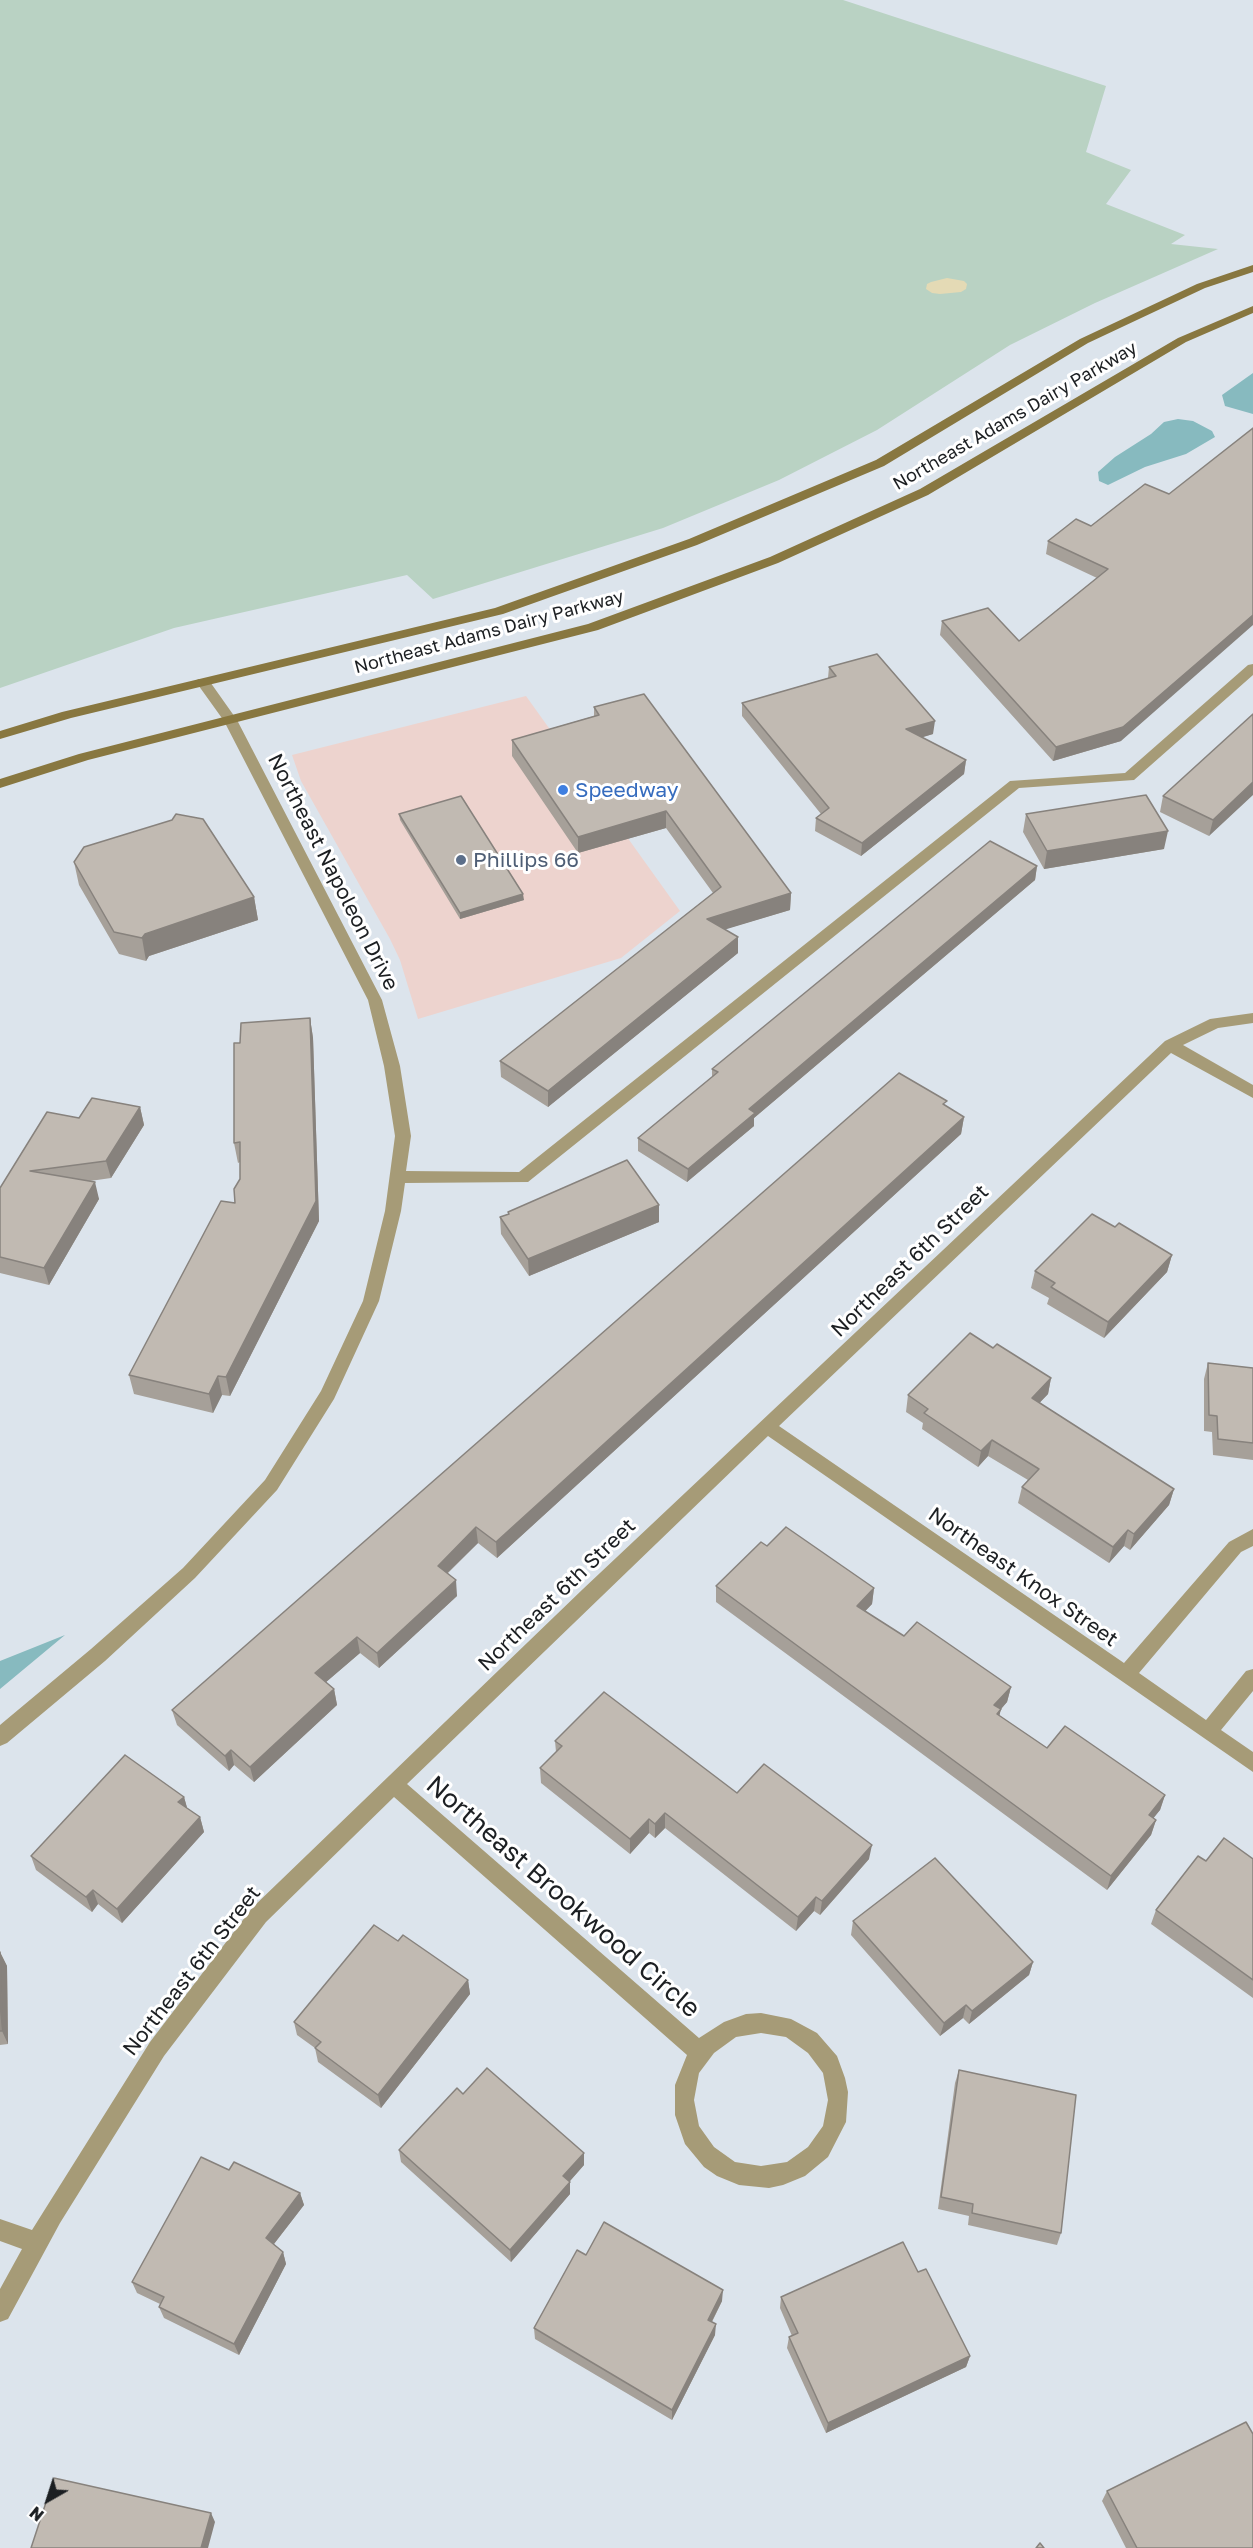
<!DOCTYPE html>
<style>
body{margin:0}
#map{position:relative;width:1253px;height:2548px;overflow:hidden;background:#dce4ec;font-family:"Golos Text",sans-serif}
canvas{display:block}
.north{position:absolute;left:18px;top:2470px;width:60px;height:60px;-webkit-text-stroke:4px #fff;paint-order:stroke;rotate:219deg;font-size:16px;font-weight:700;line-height:24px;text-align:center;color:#1c1f22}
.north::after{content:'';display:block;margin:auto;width:21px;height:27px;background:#1c1f22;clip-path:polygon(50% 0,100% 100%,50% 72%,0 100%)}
</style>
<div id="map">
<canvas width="1253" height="2548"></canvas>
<div class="north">N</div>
</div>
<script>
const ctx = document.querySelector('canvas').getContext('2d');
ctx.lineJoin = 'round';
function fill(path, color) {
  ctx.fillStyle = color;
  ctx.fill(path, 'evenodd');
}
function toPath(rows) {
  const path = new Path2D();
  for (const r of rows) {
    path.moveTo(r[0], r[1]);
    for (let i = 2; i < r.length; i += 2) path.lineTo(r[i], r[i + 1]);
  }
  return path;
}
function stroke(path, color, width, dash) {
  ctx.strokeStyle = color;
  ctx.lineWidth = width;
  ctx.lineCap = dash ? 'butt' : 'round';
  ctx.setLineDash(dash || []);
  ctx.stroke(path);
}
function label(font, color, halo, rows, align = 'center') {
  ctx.font = font + ' "Golos Text",sans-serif';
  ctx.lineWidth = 6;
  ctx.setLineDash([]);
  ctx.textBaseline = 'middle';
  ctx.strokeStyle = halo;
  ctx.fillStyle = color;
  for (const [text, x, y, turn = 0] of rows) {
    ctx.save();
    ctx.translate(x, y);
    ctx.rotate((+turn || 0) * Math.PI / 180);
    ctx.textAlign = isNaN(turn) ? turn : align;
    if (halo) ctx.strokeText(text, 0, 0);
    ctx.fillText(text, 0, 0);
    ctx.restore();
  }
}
fill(toPath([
 [526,696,680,911,621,958,418,1019,400,960,390,939,301,781,292,755]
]), '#edd3ce');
fill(toPath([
 [0,0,843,0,1106,86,1086,152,1131,170,1106,204,1185,235,1171,244,1218,249,1095,303,1010,345,877,430,779,480,663,528,433,599,407,575,174,628,0,688]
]), '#b9d2c3');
fill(toPath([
 [947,278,964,281,967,284,966,289,961,292,940,294,932,293,926,289,927,284,931,282]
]), '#e4dab5');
fill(toPath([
 [1253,373,1253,414,1225,406,1222,395],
 [1178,419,1193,421,1212,431,1215,437,1186,454,1145,467,1108,485,1099,481,1098,472,1115,457,1151,434,1164,422],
 [65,1635,0,1689,0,1661]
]), '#87babf');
fill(toPath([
 [1253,664,1253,675,1134,780,1019,788,528,1182,405,1183,401,1211,379,1301,334,1399,277,1490,195,1578,105,1661,7,1743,0,1746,0,1725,91,1649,183,1568,265,1480,321,1391,363,1301,385,1211,395,1136,384,1066,368,1000,224,721,196,682,198,679,208,679,237,720,382,1000,400,1066,411,1136,406,1171,519,1172,1010,781,1125,773,1248,665,1253,664],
 [1253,1013,1253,1023,1218,1028,1183,1045,1253,1085,1253,1098,1171,1053,779,1426,1124,1663,1229,1542,1253,1529,1253,1546,1241,1552,1139,1673,1206,1720,1246,1671,1253,1669,1253,1691,1221,1730,1253,1752,1253,1772,768,1436,407,1784,699,2038,724,2022,746,2014,761,2013,791,2019,817,2033,837,2056,845,2078,848,2092,846,2122,828,2157,805,2176,783,2185,769,2188,739,2185,717,2176,704,2167,685,2144,675,2115,675,2085,687,2055,394,1797,266,1922,164,2056,60,2223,8,2319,0,2322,0,2289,22,2249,0,2241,0,2219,32,2230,150,2042,252,1908,583,1589,1165,1041,1210,1019,1253,1013],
 [761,2033,786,2037,808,2053,823,2073,828,2100,823,2126,808,2147,787,2162,761,2166,735,2162,714,2147,699,2126,694,2100,699,2073,714,2053,736,2037,761,2033]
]), '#a69b77');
fill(toPath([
 [1253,265,1253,272,1205,288,1088,343,884,466,697,545,503,614,71,718,0,739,0,731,62,712,495,608,689,539,876,460,1080,339,1197,284,1253,265],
 [1253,306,1253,313,1186,342,928,495,778,563,598,630,88,760,0,788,0,779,79,754,588,624,770,557,920,489,1178,338,1253,306]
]), '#887740');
fill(toPath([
 [1145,484,1121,741,1053,761,940,635,942,621,1019,641,1097,578,1046,554,1048,541,1091,526],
 [829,667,933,734,922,737,966,760,964,774,861,856,815,831,816,818,821,814,742,716,742,703,828,678],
 [594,707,791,893,790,910,725,929,738,953,548,1107,501,1077,500,1061,713,893,666,828,578,853,512,756,512,740,594,716],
 [1253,714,1209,836,1160,812,1163,796],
 [399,814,524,900,460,919,400,820],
 [1026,814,1164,849,1044,869,1023,832],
 [74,862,254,897,258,920,149,956,146,961,119,954,79,885],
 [1037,866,1035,880,754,1118,754,1126,687,1182,638,1151,638,1138,712,1077,712,1069],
 [310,1018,313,1038,319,1221,230,1396,222,1395,213,1413,134,1394,129,1375,235,1203,240,1179,240,1162,238,1163,234,1143,240,1043],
 [946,1106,964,1117,961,1134,497,1558,478,1543,448,1573,457,1596,379,1668,360,1653,326,1682,334,1689,337,1705,254,1782,234,1765,229,1771,177,1725,172,1710],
 [140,1107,144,1125,111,1178,90,1181,99,1199,49,1285,0,1273,0,1188,79,1118],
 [659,1205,659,1222,529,1276,501,1234,500,1217,508,1214,508,1212],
 [1115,1227,1172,1255,1167,1272,1104,1338,1047,1304,1049,1298,1031,1288,1035,1271],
 [993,1348,1051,1378,1048,1394,1039,1403,1174,1489,1169,1505,1130,1550,1124,1546,1109,1563,1018,1503,1022,1487,1028,1480,988,1456,978,1467,922,1429,923,1423,906,1412,908,1395],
 [1208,1363,1253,1368,1253,1460,1213,1455,1212,1432,1204,1431,1204,1379],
 [767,1546,874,1588,872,1604,865,1611,904,1636,1011,1687,1007,1702,1001,1709,999,1716,1047,1748,1165,1795,1160,1810,1153,1818,1156,1820,1151,1835,1107,1890,716,1602,716,1586],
 [555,1741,737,1793,869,1859,820,1915,814,1911,796,1931,665,1828,655,1838,649,1833,630,1854,541,1783,540,1768,556,1752],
 [184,1797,187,1808,200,1817,204,1832,122,1923,98,1904,92,1912,36,1870,31,1856],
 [1253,1859,1253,1998,1151,1924,1156,1910,1206,1861],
 [853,1921,1033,1962,1029,1975,969,2024,963,2018,940,2036,851,1935],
 [0,1952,7,1966,8,2044,0,2045],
 [468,1980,470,1994,381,2108,318,2062,315,2048,297,2035,294,2022],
 [959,2070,1061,2233,1057,2245,968,2225,969,2216,938,2209,955,2083],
 [463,2094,584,2153,584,2165,569,2182,570,2194,511,2262,401,2162,399,2150],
 [229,2170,300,2193,304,2205,274,2244,283,2252,286,2264,239,2355,164,2318,159,2307,160,2304,137,2293,132,2282],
 [586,2255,722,2301,712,2322,715,2335,672,2420,535,2339,534,2328],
 [918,2272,970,2356,966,2367,826,2433,787,2348,789,2337,792,2336,780,2308,781,2297],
 [1107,2491,1253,2548,1126,2548,1102,2501]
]), '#a6a099');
fill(toPath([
 [1253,615,1253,625,1121,741,1053,761,1056,747],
 [935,721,933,734,904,743,906,729],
 [966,760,964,774,861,856,862,843],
 [1253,782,1253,795,1209,836,1213,820],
 [666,811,666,828,578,853,578,837],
 [1168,831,1164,849,1044,869,1047,851],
 [1037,866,1035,880,754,1118,754,1126,687,1182,688,1169,749,1109],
 [791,893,790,910,707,935,707,919],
 [523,894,524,900,460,919,460,913],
 [254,897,258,920,149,956,146,961,142,938,145,934],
 [738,937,738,953,548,1107,548,1091],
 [310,1018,313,1038,319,1221,230,1396,226,1377],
 [140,1107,144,1125,111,1178,106,1161],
 [964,1117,961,1134,497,1558,496,1542],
 [95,1182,99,1199,49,1285,44,1268],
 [659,1205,659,1222,529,1276,528,1259],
 [1172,1255,1167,1272,1104,1338,1108,1322],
 [218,1376,222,1395,213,1413,209,1394],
 [1051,1378,1048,1394,1028,1415,1032,1398],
 [992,1440,988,1456,978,1467,981,1451],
 [1174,1489,1169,1505,1130,1550,1134,1534],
 [476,1527,478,1543,439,1581,438,1566],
 [1128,1530,1124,1546,1109,1563,1113,1547],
 [456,1580,457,1596,379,1668,377,1653],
 [874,1588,872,1604,855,1622,857,1606],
 [357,1637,360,1653,318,1689,315,1673],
 [1011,1687,1007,1702,1001,1709,997,1725,994,1705],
 [334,1689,337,1705,254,1782,250,1767],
 [231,1750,234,1765,229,1771,225,1756],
 [1165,1795,1160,1810,1144,1830,1149,1815],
 [184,1797,188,1811,178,1802],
 [665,1813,665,1828,655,1838,655,1824],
 [200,1817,204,1832,122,1923,117,1909],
 [649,1819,649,1833,630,1854,630,1839],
 [1156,1820,1151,1835,1107,1890,1111,1876],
 [872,1845,869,1859,820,1915,822,1901],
 [93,1890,98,1904,92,1912,86,1897],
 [816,1897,814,1911,796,1931,798,1917],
 [0,1952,7,1966,8,2044,2,2031],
 [1033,1962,1029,1975,969,2024,972,2011],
 [468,1980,470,1994,381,2108,378,2095],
 [966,2005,963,2018,940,2036,944,2023],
 [584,2153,584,2165,563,2189,563,2176],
 [570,2182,570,2194,511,2262,510,2250],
 [300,2193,304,2205,270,2249,266,2238],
 [283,2252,286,2264,239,2355,234,2344],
 [723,2290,722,2301,707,2331,708,2320],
 [716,2324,715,2335,672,2420,672,2410],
 [970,2356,966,2367,826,2433,828,2423],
 [211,2513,215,2522,208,2548,201,2548]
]), '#87827d');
const building = toPath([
 [1253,428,1253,615,1123,727,1056,747,942,621,988,608,1019,641,1108,569,1048,541,1076,519,1091,526,1145,484,1169,494,1253,428],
 [877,654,935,721,906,729,966,760,862,843,816,818,829,808,742,703,836,676,829,667,877,654],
 [644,694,791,893,707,919,738,937,548,1091,500,1061,721,887,666,811,578,837,512,740,599,715,594,707,644,694],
 [1253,714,1253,782,1213,820,1163,796,1253,714],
 [1146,795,1168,831,1047,851,1026,814,1146,795],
 [461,796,523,894,460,913,399,814,461,796],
 [176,814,203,819,254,897,145,934,142,938,114,932,74,862,84,847,172,820,176,814],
 [990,841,1037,866,749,1109,755,1113,688,1169,638,1138,718,1072,712,1069,990,841],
 [310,1018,316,1201,226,1377,218,1376,209,1394,129,1375,221,1201,235,1203,234,1189,240,1179,240,1142,234,1143,234,1043,240,1043,241,1023,310,1018],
 [899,1073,947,1101,943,1104,964,1117,496,1542,476,1527,438,1566,456,1580,377,1653,357,1637,315,1673,334,1689,250,1767,231,1750,225,1756,172,1710,899,1073],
 [92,1098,140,1107,106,1161,30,1171,95,1182,44,1268,0,1257,0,1188,47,1112,79,1118,92,1098],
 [627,1160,659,1205,528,1259,500,1217,509,1214,508,1212,627,1160],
 [1092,1214,1115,1227,1119,1223,1172,1255,1108,1322,1051,1287,1055,1283,1035,1271,1092,1214],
 [970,1333,993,1348,997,1344,1051,1378,1032,1398,1174,1489,1134,1534,1128,1530,1113,1547,1022,1487,1039,1469,992,1440,981,1451,924,1413,928,1409,908,1395,970,1333],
 [1208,1363,1253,1368,1253,1443,1218,1439,1217,1416,1209,1415,1208,1363],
 [786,1527,874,1588,857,1606,904,1636,917,1622,1011,1687,994,1705,1001,1709,997,1714,1047,1748,1065,1726,1165,1795,1149,1815,1156,1820,1111,1876,716,1586,761,1542,767,1546,786,1527],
 [604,1692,737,1793,764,1764,872,1845,822,1901,816,1897,798,1917,665,1813,655,1824,649,1819,630,1839,540,1768,562,1746,555,1741,604,1692],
 [125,1755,184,1797,178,1802,200,1817,117,1909,93,1890,86,1897,31,1856,125,1755],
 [1224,1838,1253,1859,1253,1980,1156,1910,1198,1856,1206,1861,1224,1838],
 [935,1858,1033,1962,972,2011,966,2005,944,2023,853,1921,935,1858],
 [374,1925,398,1941,403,1935,468,1980,378,2095,315,2048,321,2042,294,2022,374,1925],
 [0,1952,2,2031,0,2031,0,1952],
 [487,2068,584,2153,563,2176,570,2182,510,2250,399,2150,457,2088,463,2094,487,2068],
 [959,2070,1076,2095,1061,2233,972,2213,973,2204,941,2197,959,2070],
 [201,2157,229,2170,234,2162,300,2193,266,2238,283,2252,234,2344,159,2307,164,2297,132,2282,201,2157],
 [604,2222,723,2290,708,2320,716,2324,672,2410,534,2328,577,2250,586,2255,604,2222],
 [903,2242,918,2272,926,2269,970,2356,828,2423,789,2337,798,2333,781,2297,903,2242],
 [1246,2422,1253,2434,1253,2548,1137,2548,1107,2491,1246,2422],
 [54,2478,211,2513,201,2548,31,2548,54,2478],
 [1040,2543,1044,2548,1036,2548,1040,2543]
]);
fill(building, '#c1bab2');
stroke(building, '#87827d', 1.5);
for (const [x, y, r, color] of [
 [563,790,6,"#3f7fe0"],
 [461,860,6,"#5c6f8a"]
]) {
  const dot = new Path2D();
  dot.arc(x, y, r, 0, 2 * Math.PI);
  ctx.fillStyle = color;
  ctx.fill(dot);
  stroke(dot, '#fff', 2);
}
label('18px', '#1c1f22', '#fff', [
 ["Northeast Adams Dairy Parkway",1015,416,-30],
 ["Northeast Adams Dairy Parkway",489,632,-15]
]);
label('21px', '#366cbe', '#fff', [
 ["Speedway",575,790]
], 'left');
label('21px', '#4e5e75', '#fff', [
 ["Phillips 66",473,860]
], 'left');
label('21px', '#1c1f22', '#fff', [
 ["Northeast Napoleon Drive",333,872,63],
 ["Northeast 6th Street",910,1261,-44],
 ["Northeast Knox Street",1023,1577,35],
 ["Northeast 6th Street",557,1595,-44],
 ["Northeast 6th Street",192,1971,-52]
]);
label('26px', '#1c1f22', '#fff', [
 ["Northeast Brookwood Circle",563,1897,41]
]);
</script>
